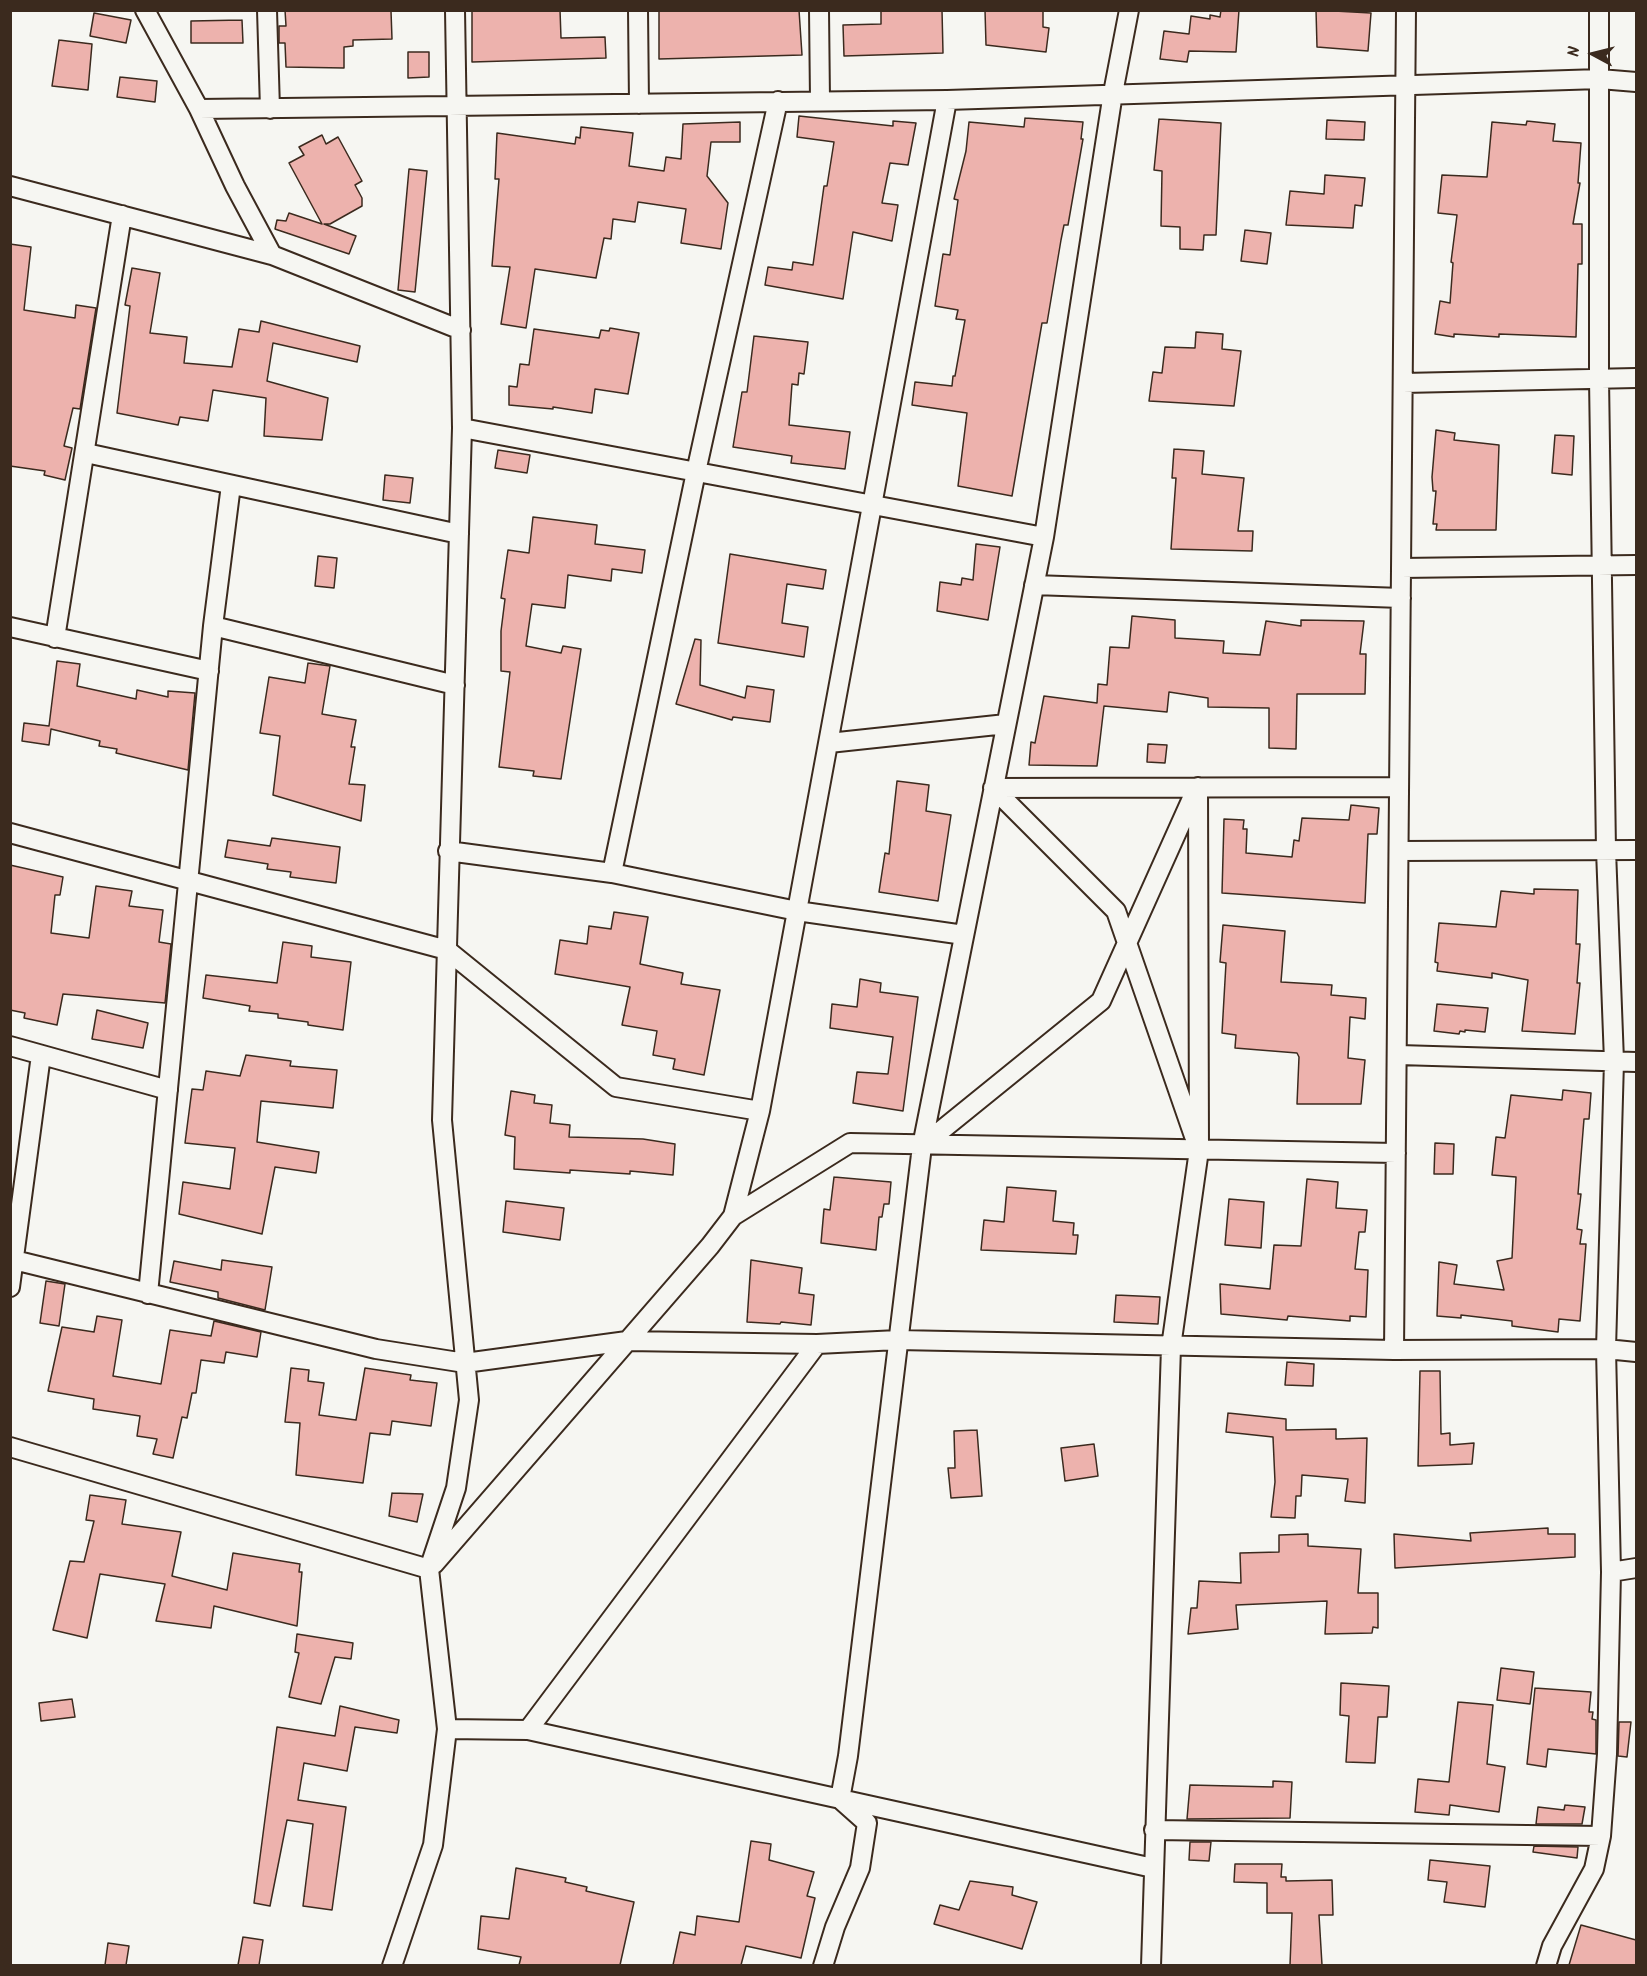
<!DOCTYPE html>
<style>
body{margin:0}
#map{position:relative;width:1647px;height:1976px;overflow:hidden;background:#f6f6f2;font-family:Kalam,sans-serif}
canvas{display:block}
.frame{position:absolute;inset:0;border:12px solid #3b2a1e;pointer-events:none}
.north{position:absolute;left:1563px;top:24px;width:60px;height:60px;-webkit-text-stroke:4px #f6f6f2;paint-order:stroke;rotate:277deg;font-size:16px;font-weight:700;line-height:24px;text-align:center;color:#3b2a1e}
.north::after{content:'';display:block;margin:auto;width:21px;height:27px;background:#3b2a1e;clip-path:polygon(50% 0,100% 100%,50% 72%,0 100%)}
</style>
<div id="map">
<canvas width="1647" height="1976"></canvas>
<div class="frame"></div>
<div class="north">N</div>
</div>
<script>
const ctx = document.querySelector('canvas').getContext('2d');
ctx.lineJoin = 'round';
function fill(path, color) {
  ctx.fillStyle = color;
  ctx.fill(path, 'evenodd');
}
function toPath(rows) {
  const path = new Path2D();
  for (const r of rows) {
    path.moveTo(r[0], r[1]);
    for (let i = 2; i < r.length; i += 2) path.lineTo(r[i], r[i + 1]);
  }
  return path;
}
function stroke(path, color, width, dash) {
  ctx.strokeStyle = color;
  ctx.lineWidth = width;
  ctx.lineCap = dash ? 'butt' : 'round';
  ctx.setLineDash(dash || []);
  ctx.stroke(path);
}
const building = toPath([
 [285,10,391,11,392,39,353,40,353,46,344,47,344,68,286,67,285,43,279,43,279,26,286,26,285,10],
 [472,10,560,10,561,38,605,37,606,58,472,62,472,10],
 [659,10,799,10,802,55,659,59,659,10],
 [881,10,942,10,943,53,844,56,843,25,881,24,881,10],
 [985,10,1043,10,1043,27,1049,28,1046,52,986,45,985,10],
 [1221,10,1239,10,1236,52,1189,51,1187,62,1160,59,1164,31,1189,34,1191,16,1210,19,1210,15,1220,17,1221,10],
 [1316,10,1371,13,1368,51,1317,47,1316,10],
 [94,13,131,20,126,43,90,36,94,13],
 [242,20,243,43,191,43,191,21,242,20],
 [59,40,92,44,88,90,52,86,59,40],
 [408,52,429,52,429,77,408,78,408,52],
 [120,77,157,81,155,102,117,97,120,77],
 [799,116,893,126,893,121,916,123,908,165,890,163,882,203,898,205,892,241,853,232,843,299,765,285,768,267,792,270,793,262,813,265,824,186,827,186,834,142,797,137,799,116],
 [1025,118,1083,122,1081,139,1083,139,1068,225,1064,225,1061,240,1047,323,1042,323,1012,496,958,486,967,413,912,405,915,382,952,386,953,376,955,376,965,320,956,319,958,310,935,306,943,254,950,255,958,200,954,199,966,151,969,122,1024,127,1025,118],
 [1159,119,1221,123,1216,235,1204,235,1203,250,1180,249,1180,227,1161,226,1162,171,1154,170,1159,119],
 [1327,120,1365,122,1364,140,1326,139,1327,120],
 [1527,121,1555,124,1553,141,1581,143,1578,183,1580,183,1573,224,1582,224,1582,264,1578,264,1576,337,1499,334,1499,337,1454,334,1454,337,1435,334,1440,301,1450,303,1453,263,1451,262,1457,215,1438,213,1442,175,1487,177,1492,122,1526,125,1527,121],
 [740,122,740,142,711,142,707,176,728,203,721,249,681,243,686,209,638,202,635,222,613,219,611,239,604,238,596,278,535,269,526,328,501,324,510,267,492,266,499,179,495,179,497,133,575,144,576,137,580,138,581,127,633,133,629,166,664,171,666,157,681,159,683,124,740,122],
 [322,135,326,144,338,137,362,181,355,185,362,198,362,206,330,224,324,224,356,236,349,254,275,229,277,220,286,221,289,213,322,224,289,163,304,155,299,147,322,135],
 [409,169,427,171,415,292,398,290,409,169],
 [1325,175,1365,178,1362,206,1355,205,1353,228,1286,225,1290,191,1324,194,1325,175],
 [1245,230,1271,233,1267,264,1241,261,1245,230],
 [10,244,31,247,24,310,75,318,76,305,96,308,80,409,73,408,64,446,72,448,65,480,44,475,45,471,10,466,10,244],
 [132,268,160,273,150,333,187,337,184,363,232,367,239,329,259,332,261,321,360,346,357,362,273,343,267,381,328,398,322,440,264,436,266,398,213,390,208,421,180,417,178,425,117,413,130,306,125,305,132,268],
 [610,328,639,333,628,394,595,389,592,413,553,407,553,409,509,405,509,386,517,387,520,364,529,365,534,329,599,338,601,330,609,331,610,328],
 [1196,332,1223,334,1222,349,1241,351,1234,406,1149,401,1153,372,1162,373,1165,347,1195,348,1196,332],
 [754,336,808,342,804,374,799,373,798,385,792,384,789,425,850,432,845,469,791,463,792,456,733,447,742,392,747,392,754,336],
 [1436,430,1455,433,1454,440,1499,445,1496,530,1436,530,1437,524,1433,524,1436,491,1433,491,1432,477,1436,430],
 [1555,435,1574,436,1572,475,1552,473,1555,435],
 [1174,449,1204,451,1202,474,1244,478,1238,531,1253,531,1252,551,1171,549,1176,478,1172,478,1174,449],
 [498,450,530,455,527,473,495,468,498,450],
 [385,475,413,478,410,503,383,500,385,475],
 [533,517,597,525,595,544,645,550,642,573,612,569,611,581,568,575,565,608,532,604,526,646,561,653,563,646,581,649,561,779,533,776,534,771,499,767,510,672,501,671,501,631,505,599,501,598,508,550,529,553,533,517],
 [976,544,1000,547,988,620,937,611,940,582,961,585,962,578,973,580,976,544],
 [730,554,826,570,823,589,787,584,782,623,808,627,804,657,718,643,730,554],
 [318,556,337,558,334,588,315,586,318,556],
 [1132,616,1175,620,1175,638,1224,641,1223,653,1260,655,1266,621,1301,626,1301,620,1364,621,1360,654,1366,654,1365,694,1297,694,1296,749,1269,748,1269,708,1208,707,1208,698,1169,692,1167,712,1104,706,1097,766,1029,765,1031,742,1035,743,1044,696,1097,703,1098,684,1107,685,1110,647,1129,648,1132,616],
 [695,639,701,640,700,685,745,698,747,686,774,690,770,722,733,717,732,720,676,704,695,639],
 [57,661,80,664,77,686,136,699,137,690,168,697,168,691,195,693,188,770,116,753,117,749,99,746,100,741,51,729,49,745,22,741,24,723,49,726,57,661],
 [308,663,330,666,322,714,356,720,351,747,355,747,349,784,365,785,361,821,273,795,280,736,260,733,269,677,305,683,308,663],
 [1148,744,1167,745,1165,763,1147,762,1148,744],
 [897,781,929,785,926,811,951,815,938,901,879,892,885,853,889,854,897,781],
 [1351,805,1379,808,1377,834,1368,834,1365,903,1222,893,1224,819,1244,820,1243,829,1247,829,1246,853,1292,857,1294,840,1299,841,1302,818,1349,820,1351,805],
 [272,838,340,847,336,883,290,877,291,872,267,869,268,864,225,857,228,840,270,846,272,838],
 [10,865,63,877,60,895,55,895,51,933,89,938,96,886,132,891,129,906,163,910,159,942,171,944,165,1003,63,994,57,1025,24,1018,25,1013,10,1010,10,865],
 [1534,889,1578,890,1576,944,1580,944,1577,983,1580,983,1575,1034,1522,1031,1528,980,1492,973,1492,978,1437,971,1438,963,1435,962,1439,923,1496,927,1501,891,1534,894,1534,889],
 [614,912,648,917,640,964,683,973,681,984,720,990,704,1075,673,1069,675,1059,653,1055,657,1031,622,1025,630,987,555,974,560,940,587,944,589,926,611,929,614,912],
 [1223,925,1285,931,1281,982,1332,985,1331,995,1366,998,1365,1019,1350,1017,1348,1058,1365,1060,1361,1104,1297,1104,1299,1057,1297,1053,1235,1048,1236,1035,1222,1033,1226,963,1220,962,1223,925],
 [283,942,312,946,311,957,351,962,343,1030,308,1025,308,1022,278,1018,278,1014,249,1011,250,1006,203,998,206,975,277,983,283,942],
 [860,979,881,983,880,992,918,997,903,1111,853,1103,857,1072,888,1074,893,1037,830,1028,832,1004,857,1007,860,979],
 [1437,1004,1488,1008,1485,1032,1465,1030,1465,1032,1460,1031,1459,1034,1434,1031,1437,1004],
 [97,1010,148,1023,143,1048,92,1039,97,1010],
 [246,1055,291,1061,290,1066,337,1070,333,1108,261,1101,257,1142,319,1152,316,1173,275,1167,262,1234,179,1214,183,1182,230,1189,235,1148,185,1143,192,1089,203,1090,206,1071,240,1076,246,1055],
 [1563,1090,1591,1093,1589,1119,1584,1119,1578,1194,1581,1194,1577,1229,1582,1230,1580,1244,1586,1244,1580,1321,1559,1319,1558,1332,1512,1326,1512,1321,1461,1315,1461,1318,1437,1316,1439,1262,1457,1265,1454,1284,1504,1290,1497,1261,1512,1258,1516,1177,1492,1175,1496,1137,1505,1138,1511,1095,1562,1100,1563,1090],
 [511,1091,535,1095,534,1103,552,1105,550,1123,570,1125,569,1137,643,1139,675,1144,673,1175,630,1171,630,1174,570,1170,570,1173,514,1169,515,1137,505,1135,511,1091],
 [1435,1143,1454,1144,1453,1174,1434,1174,1435,1143],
 [834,1177,891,1182,889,1204,884,1204,882,1217,879,1217,876,1250,821,1243,824,1209,830,1210,834,1177],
 [1307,1179,1338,1182,1336,1208,1367,1210,1365,1232,1359,1232,1355,1269,1368,1270,1366,1317,1350,1316,1350,1321,1288,1316,1287,1320,1221,1314,1220,1284,1270,1289,1274,1245,1301,1246,1307,1179],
 [1007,1187,1056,1191,1053,1221,1074,1223,1073,1235,1078,1235,1076,1254,981,1250,984,1220,1004,1222,1007,1187],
 [1229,1199,1264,1202,1261,1248,1225,1245,1229,1199],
 [506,1201,564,1208,560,1240,503,1232,506,1201],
 [222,1260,272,1267,265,1310,218,1298,218,1292,170,1282,174,1261,221,1270,222,1260],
 [751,1260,802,1268,799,1293,814,1295,811,1325,781,1322,780,1324,747,1322,751,1260],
 [46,1281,65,1284,59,1326,40,1323,46,1281],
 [1116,1295,1160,1297,1158,1324,1114,1322,1116,1295],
 [97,1316,122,1320,113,1376,161,1384,170,1330,211,1336,214,1321,261,1332,257,1357,226,1352,224,1363,201,1360,196,1393,192,1393,187,1418,182,1417,173,1458,153,1454,157,1439,137,1436,140,1416,93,1409,94,1399,48,1391,62,1327,94,1332,97,1316],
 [1287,1362,1314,1364,1313,1386,1285,1385,1287,1362],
 [291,1368,309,1370,308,1381,324,1383,319,1415,356,1420,365,1368,411,1375,410,1380,437,1383,431,1426,392,1421,390,1435,370,1433,363,1483,296,1475,300,1423,285,1422,291,1368],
 [1420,1371,1440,1371,1441,1434,1450,1433,1450,1445,1474,1443,1472,1464,1418,1466,1420,1371],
 [1228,1413,1286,1419,1286,1430,1336,1429,1336,1439,1367,1438,1365,1503,1345,1501,1348,1479,1302,1475,1301,1496,1296,1496,1295,1518,1271,1517,1275,1482,1273,1437,1226,1432,1228,1413],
 [977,1430,982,1496,951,1498,948,1468,955,1468,954,1431,977,1430],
 [1094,1444,1098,1476,1065,1481,1061,1448,1094,1444],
 [392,1493,423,1494,417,1522,389,1516,392,1493],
 [90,1495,126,1500,122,1524,181,1532,172,1576,227,1590,233,1553,300,1564,299,1572,302,1572,297,1626,214,1606,211,1628,156,1621,165,1584,100,1574,87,1638,53,1630,70,1561,84,1562,94,1521,86,1520,90,1495],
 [1548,1528,1548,1534,1575,1534,1575,1557,1395,1568,1394,1534,1471,1541,1470,1533,1548,1528],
 [1308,1534,1308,1546,1361,1549,1358,1593,1378,1593,1378,1628,1373,1627,1372,1633,1325,1634,1327,1601,1236,1605,1238,1629,1188,1634,1191,1608,1197,1608,1199,1581,1241,1583,1240,1553,1279,1552,1279,1535,1308,1534],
 [297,1634,353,1643,351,1659,335,1657,321,1704,289,1697,299,1653,295,1652,297,1634],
 [1501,1668,1534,1672,1530,1704,1497,1700,1501,1668],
 [1341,1683,1389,1686,1387,1717,1378,1717,1375,1763,1346,1762,1349,1716,1340,1715,1341,1683],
 [1535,1688,1591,1692,1589,1712,1593,1712,1592,1719,1596,1720,1596,1754,1548,1749,1546,1767,1527,1764,1535,1688],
 [72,1699,75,1717,41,1721,39,1703,72,1699],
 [1458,1702,1493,1705,1487,1764,1505,1767,1499,1812,1450,1805,1449,1815,1415,1812,1418,1779,1449,1782,1458,1702],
 [340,1706,399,1720,397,1733,355,1727,347,1771,304,1763,298,1800,346,1807,332,1910,303,1906,313,1824,287,1820,270,1906,254,1903,277,1727,335,1736,340,1706],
 [1619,1722,1631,1722,1627,1757,1618,1756,1619,1722],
 [1273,1781,1292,1782,1290,1818,1187,1819,1190,1785,1273,1787,1273,1781],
 [1565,1805,1585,1807,1582,1824,1536,1824,1538,1807,1564,1810,1565,1805],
 [751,1841,771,1844,769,1860,814,1872,807,1896,815,1898,801,1958,746,1946,741,1965,673,1965,680,1932,695,1935,697,1916,739,1922,751,1841],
 [1190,1842,1211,1842,1209,1861,1189,1860,1190,1842],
 [1534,1846,1578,1847,1577,1858,1533,1852,1534,1846],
 [1430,1860,1490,1866,1485,1907,1444,1902,1447,1882,1428,1880,1430,1860],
 [1235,1864,1282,1864,1281,1877,1286,1877,1286,1881,1332,1880,1333,1915,1319,1915,1322,1965,1290,1965,1292,1913,1267,1913,1267,1883,1234,1882,1235,1864],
 [516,1868,566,1878,565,1882,587,1887,586,1891,634,1902,620,1965,519,1965,521,1957,478,1949,481,1916,509,1919,516,1868],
 [970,1881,1013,1887,1012,1895,1037,1902,1022,1949,934,1924,940,1905,959,1910,970,1881],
 [1581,1925,1636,1940,1636,1965,1569,1965,1581,1925],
 [243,1937,263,1940,259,1965,238,1965,243,1937],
 [108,1943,129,1946,126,1965,105,1965,108,1943]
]);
fill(building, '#edb2ad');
stroke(building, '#3b2a1e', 1.5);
const minor = toPath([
 [145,10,199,109,235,186,272,255],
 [267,10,270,109],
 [638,10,639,104],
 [819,10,820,100],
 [199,109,947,100,1600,79,1636,82],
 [10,186,272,255,461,330],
 [1403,383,1636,378],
 [462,428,1044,537],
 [86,453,459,534],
 [1401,568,1636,565],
 [1034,585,1401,598],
 [213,626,455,685],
 [10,627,209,671],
 [55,638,122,215],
 [829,743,1006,724],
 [993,788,1116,911,1194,1136],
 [993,788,1399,787],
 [10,833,447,950,616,1087,760,1111],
 [448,851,612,873,797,911,964,935],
 [1399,851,1636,850],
 [612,873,696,472,778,101],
 [10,1046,168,1090],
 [1399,1055,1636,1062],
 [922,1146,1101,1001,1194,794],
 [733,1216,850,1143,1396,1153],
 [14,1260,376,1349,465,1363,627,1341,817,1344,898,1340,1394,1350,1606,1349,1636,1352],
 [10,1287,41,1055],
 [148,1294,213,626,231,485],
 [1394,1350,1406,10],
 [10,1447,429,1569],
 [434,1564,710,1246,733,1216,760,1111,947,100],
 [1611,1572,1636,1568],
 [447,1729,528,1730,1153,1868],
 [528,1730,817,1344],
 [1154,1830,1601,1836],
 [392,1966,433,1845,447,1729,429,1569,456,1488,469,1400,442,1120,462,428,455,10],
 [823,1966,835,1927,860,1868,867,1823,840,1799,848,1756,922,1146,1044,537,1113,93,1129,10],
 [1151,1966,1171,1347,1199,1150,1198,787],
 [1546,1966,1552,1946,1594,1869,1601,1836,1607,1754,1611,1572,1606,1349,1614,1061,1606,850,1599,379,1599,10]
]);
stroke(minor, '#3b2a1e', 22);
stroke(minor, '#f6f6f2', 18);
</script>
